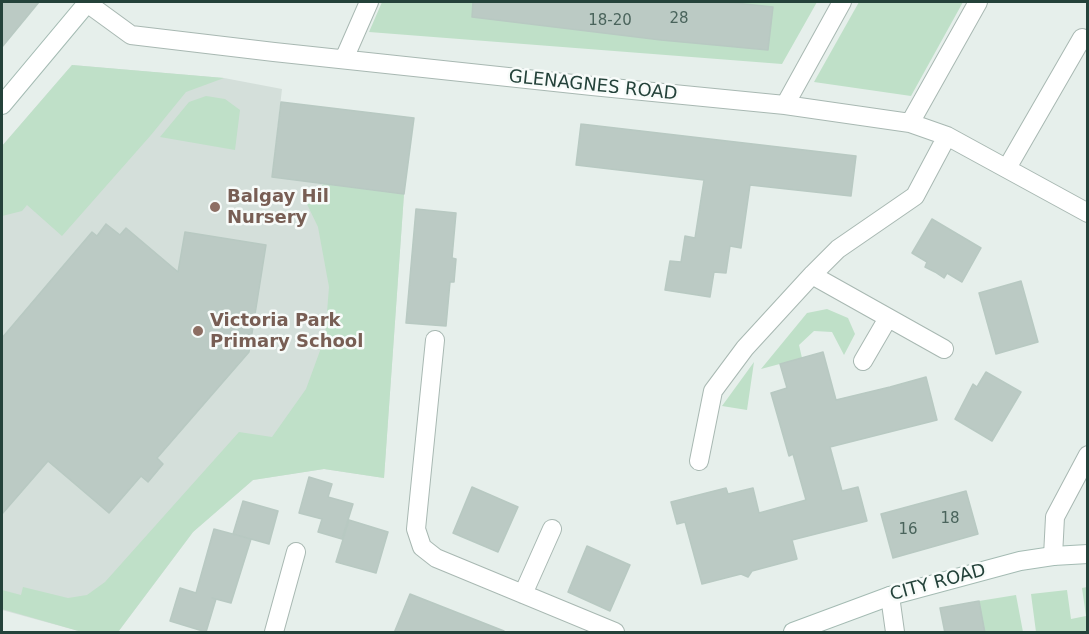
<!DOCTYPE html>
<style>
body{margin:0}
#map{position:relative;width:1089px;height:634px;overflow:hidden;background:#e6efeb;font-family:"DejaVu Sans",sans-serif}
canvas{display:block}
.frame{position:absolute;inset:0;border:3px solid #24423a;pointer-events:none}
</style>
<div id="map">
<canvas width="1089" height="634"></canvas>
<div class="frame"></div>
</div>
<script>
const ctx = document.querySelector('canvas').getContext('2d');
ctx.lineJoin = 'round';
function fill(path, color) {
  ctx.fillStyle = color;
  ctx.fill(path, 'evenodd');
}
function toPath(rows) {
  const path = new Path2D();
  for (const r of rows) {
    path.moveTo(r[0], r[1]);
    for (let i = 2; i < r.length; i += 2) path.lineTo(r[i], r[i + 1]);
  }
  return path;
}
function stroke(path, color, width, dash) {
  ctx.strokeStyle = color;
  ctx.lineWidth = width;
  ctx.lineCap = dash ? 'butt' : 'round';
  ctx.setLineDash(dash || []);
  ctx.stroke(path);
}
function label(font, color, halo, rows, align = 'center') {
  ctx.font = font + ' "DejaVu Sans",sans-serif';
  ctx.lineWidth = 5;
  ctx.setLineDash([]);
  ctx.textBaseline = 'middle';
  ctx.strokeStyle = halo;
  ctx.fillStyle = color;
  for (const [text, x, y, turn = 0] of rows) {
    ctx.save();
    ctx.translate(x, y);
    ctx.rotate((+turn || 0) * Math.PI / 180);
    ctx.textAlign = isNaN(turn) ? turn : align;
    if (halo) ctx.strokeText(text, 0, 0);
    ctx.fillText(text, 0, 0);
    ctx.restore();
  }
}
fill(toPath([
 [72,65,224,78,282,89,272,177,404,194,384,478,324,469,253,480,193,532,118,632,82,632,2,610,2,146]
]), '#d4dfda');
fill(toPath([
 [382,2,817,2,782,64,369,32],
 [859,2,963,2,911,96,814,82],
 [72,65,224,78,186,92,151,135,62,236,27,205,22,211,2,216,2,146],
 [206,96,225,99,240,110,235,150,160,137,189,102],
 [324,184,404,194,384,478,324,469,253,480,193,532,118,632,82,632,2,609,2,590,21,595,23,587,68,598,87,595,105,582,239,432,272,437,306,389,325,337,329,287,318,227,305,200],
 [827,309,848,318,855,334,844,355,832,332,814,331,799,345,802,358,761,369,807,313],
 [754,362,747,410,722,406],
 [1087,587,1087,632,1036,632,1031,594,1067,590,1071,619,1086,616,1082,588],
 [1016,595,1023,632,984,632,979,601]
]), '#bfe0c8');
const building = toPath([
 [2,2,39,2,2,47,2,2],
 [473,2,726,2,773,7,768,50,661,40,472,17,473,2],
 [281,102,414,118,404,194,272,177,281,102],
 [581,124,856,156,851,196,750,185,741,248,730,246,726,273,714,272,710,297,665,290,670,261,681,262,685,236,695,238,704,180,576,165,581,124],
 [416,209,456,213,452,258,456,259,454,282,450,282,446,326,406,323,416,209],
 [932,219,981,248,962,282,947,273,944,278,935,272,925,267,927,262,912,253,932,219],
 [106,224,120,235,126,228,178,272,185,232,266,245,249,352,157,458,163,464,148,482,141,476,109,513,48,461,2,514,2,338,92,232,97,236,106,224],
 [1021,281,1038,342,996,354,979,293,1021,281],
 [823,352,836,400,890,387,926,377,937,420,830,447,842,491,858,487,867,521,792,540,797,559,752,571,748,577,741,574,702,584,685,522,677,524,671,502,726,488,728,494,753,488,759,513,806,500,793,454,789,456,771,393,787,388,780,364,823,352],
 [986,372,1021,392,992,441,955,419,973,384,977,387,986,372],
 [309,477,332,484,328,497,353,504,342,539,318,532,322,519,299,513,309,477],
 [472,487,518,507,498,552,453,533,472,487],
 [966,491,978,534,893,558,881,514,966,491],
 [243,501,278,511,269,544,233,534,243,501],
 [349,520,388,532,376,573,336,562,349,520],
 [214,529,251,539,231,603,212,598,216,599,206,632,170,621,180,588,196,593,214,529],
 [587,546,630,565,610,611,568,592,587,546],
 [410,594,504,631,504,633,394,633,410,594],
 [979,601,985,633,945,633,940,608,979,601]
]);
fill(building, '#bbcac4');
stroke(building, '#b8c9c2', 1.5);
const street = toPath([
 [87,3,131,35,274,52,592,86,785,105,910,123,947,136,1088,213],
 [344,59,369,2],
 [785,105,842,2],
 [910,123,978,2],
 [1007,168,1082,38,1088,41],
 [812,275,944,349],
 [435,340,416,529,422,547,436,558,615,632],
 [863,361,888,318],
 [699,461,713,391,745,348,812,275,838,249,915,196,947,136],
 [1053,556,1055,517,1088,455],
 [523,594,552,529],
 [890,596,895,632],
 [274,632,296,552]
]);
const secondary = toPath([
 [2,105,88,2],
 [793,632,890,596,1020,561,1053,556,1088,554]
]);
stroke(street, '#a8b8b2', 20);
stroke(secondary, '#a4bbb3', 20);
stroke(street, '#fff', 18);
stroke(secondary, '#fff', 18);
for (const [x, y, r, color] of [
 [215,207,6,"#8d6e63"],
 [198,331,6,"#8d6e63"]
]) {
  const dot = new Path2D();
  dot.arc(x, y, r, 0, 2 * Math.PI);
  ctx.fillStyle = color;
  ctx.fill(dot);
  stroke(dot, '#f7fbf9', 2);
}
label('15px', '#4a645c', null, [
 ["28",679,19],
 ["18-20",610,21],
 ["18",950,519],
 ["16",908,530]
]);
label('18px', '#24423a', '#f7fbf9', [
 ["GLENAGNES ROAD",593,86,6],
 ["CITY ROAD",938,583,-15]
]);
label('bold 18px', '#785e54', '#f7fbf9', [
 ["Balgay Hil",227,197],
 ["Nursery",227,218],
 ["Victoria Park",210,321],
 ["Primary School",210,342]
], 'left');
</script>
